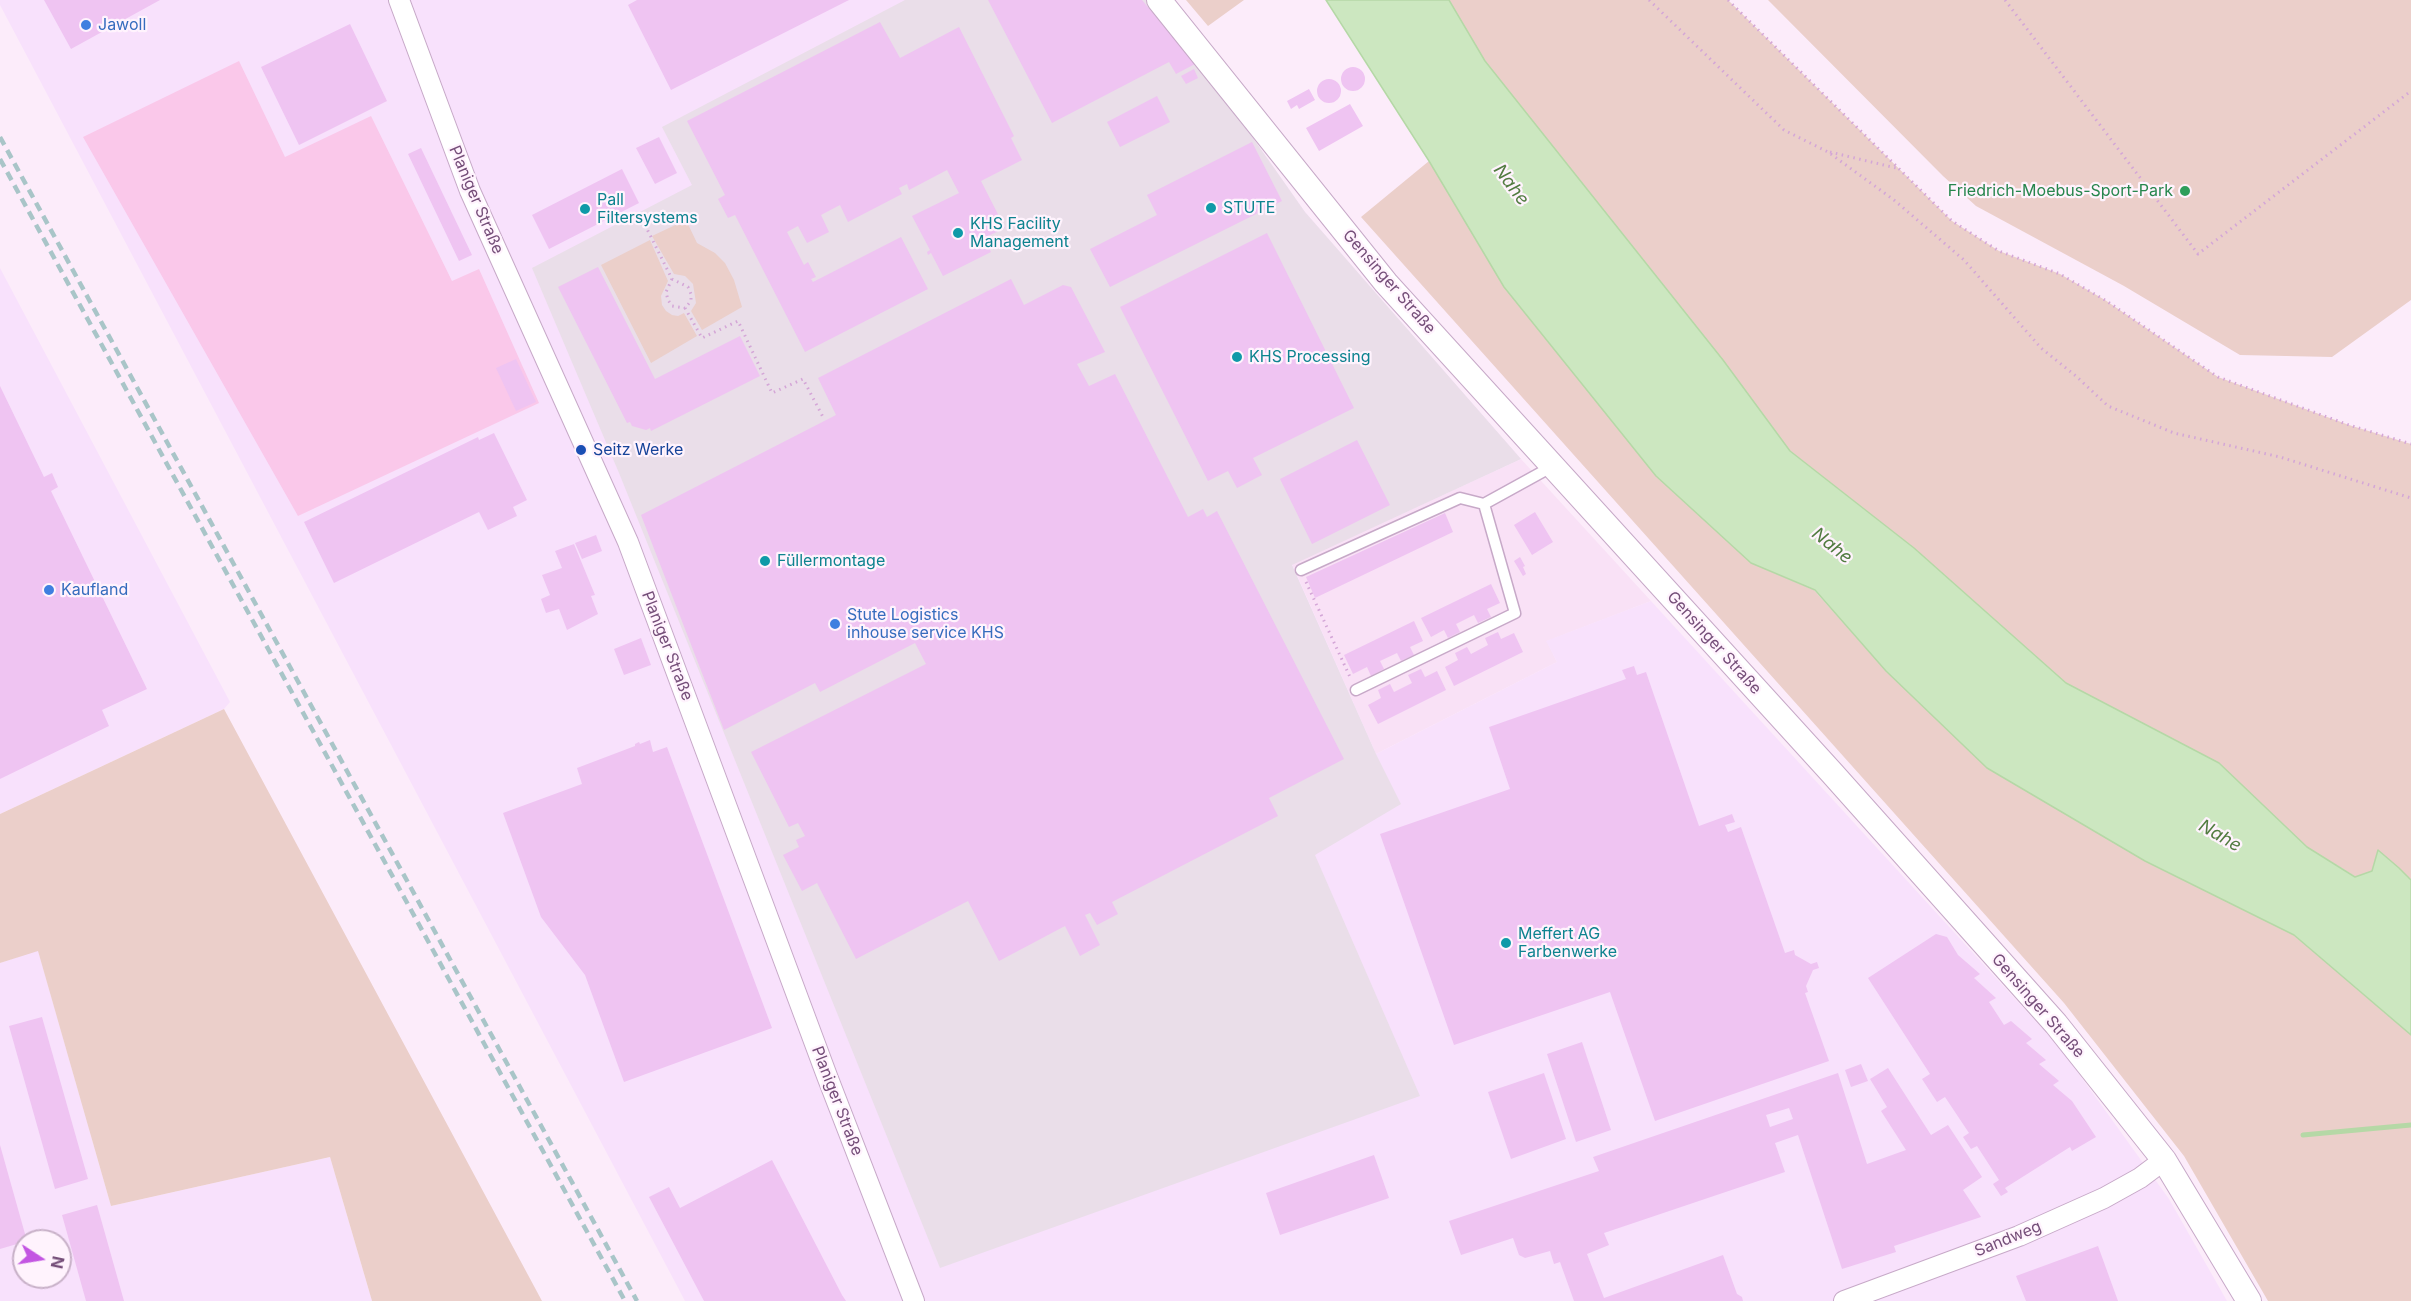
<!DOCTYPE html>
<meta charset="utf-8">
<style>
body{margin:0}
#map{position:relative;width:2411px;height:1301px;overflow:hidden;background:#fcecfa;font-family:Inter,sans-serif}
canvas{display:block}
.north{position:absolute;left:12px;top:1229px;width:60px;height:60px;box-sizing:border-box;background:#fff3fd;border:2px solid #c8b1c8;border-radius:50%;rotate:102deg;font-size:16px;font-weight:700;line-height:24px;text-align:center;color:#754e79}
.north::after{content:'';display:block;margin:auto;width:21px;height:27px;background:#c355e2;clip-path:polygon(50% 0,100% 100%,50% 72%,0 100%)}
</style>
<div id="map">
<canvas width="2411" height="1301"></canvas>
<div class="north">N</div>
</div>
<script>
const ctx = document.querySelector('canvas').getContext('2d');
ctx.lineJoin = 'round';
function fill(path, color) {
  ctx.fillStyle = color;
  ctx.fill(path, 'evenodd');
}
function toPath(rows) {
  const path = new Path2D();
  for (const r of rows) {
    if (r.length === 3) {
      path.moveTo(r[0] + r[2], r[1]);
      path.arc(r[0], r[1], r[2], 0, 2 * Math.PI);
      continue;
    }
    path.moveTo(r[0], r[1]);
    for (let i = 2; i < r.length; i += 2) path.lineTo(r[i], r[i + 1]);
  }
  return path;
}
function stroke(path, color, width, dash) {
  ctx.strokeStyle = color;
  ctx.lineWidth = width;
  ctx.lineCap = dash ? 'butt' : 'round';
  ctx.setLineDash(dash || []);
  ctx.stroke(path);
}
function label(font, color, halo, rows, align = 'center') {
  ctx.font = font + ' Inter,sans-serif';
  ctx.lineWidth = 4.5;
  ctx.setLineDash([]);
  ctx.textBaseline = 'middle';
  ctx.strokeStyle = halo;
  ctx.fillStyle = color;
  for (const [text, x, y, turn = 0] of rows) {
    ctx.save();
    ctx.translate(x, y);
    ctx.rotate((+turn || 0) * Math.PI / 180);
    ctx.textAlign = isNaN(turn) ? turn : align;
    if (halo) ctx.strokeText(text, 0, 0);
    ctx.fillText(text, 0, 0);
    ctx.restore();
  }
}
fill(toPath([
 [1521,459,1651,601,1547,641,1557,662,1376,754,1292,564]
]), '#f9e1f6');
fill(toPath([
 [0,0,1147,0,1213,81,1305,212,1521,459,1292,564,1376,754,1557,662,1546,641,1651,601,2061,1049,2169,1199,2227,1301,685,1301,0,5],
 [0,268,230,702,224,709,0,814],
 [38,950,111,1206,330,1157,372,1301,0,1301,0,963],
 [24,1241,60,1241,60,1277,24,1277]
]), '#f8e1fc');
fill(toPath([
 [905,0,1147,0,1213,81,1305,212,1521,459,1292,565,1376,754,1401,804,1315,855,1420,1096,940,1268,619,473,532,268,692,185,662,127]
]), '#eadee9');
fill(toPath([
 [1186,0,1244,0,1208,26],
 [1449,0,1728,0,1952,221,1999,251,2060,274,2105,300,2218,377,2349,425,2411,444,2411,880,2379,851,2372,871,2356,877,2307,847,2219,763,2066,683,1914,548,1790,451,1723,360,1485,61],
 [1768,0,2411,0,2411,300,2332,357,2240,355,2124,286,1976,206,1943,176],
 [1429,161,1504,287,1656,476,1751,563,1814,590,1886,671,1987,768,2145,861,2294,935,2411,1035,2411,1301,2268,1301,2184,1156,2064,1003,1361,217],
 [686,220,697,243,715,253,725,263,734,280,742,307,702,330,691,311,696,303,693,284,685,276,674,274,652,236],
 [650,240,668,281,661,296,662,305,666,311,672,315,678,316,684,313,697,336,651,363,601,265],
 [224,709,542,1301,372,1301,330,1157,111,1206,38,951,0,963,0,814]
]), '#ebcfca');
fill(toPath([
 [239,61,285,157,371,116,452,281,479,269,539,403,298,516,83,137]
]), '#fac8ea');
const water = toPath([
 [1326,0,1449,0,1485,61,1723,360,1790,451,1914,548,2066,683,2219,763,2307,847,2355,877,2372,871,2378,850,2399,868,2411,880,2411,1035,2294,935,2145,861,1987,768,1886,671,1815,590,1751,563,1656,476,1504,287,1429,161,1326,0]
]);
fill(water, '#cce7c0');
stroke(water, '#b5d8a6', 1.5);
stroke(toPath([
 [2303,1135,2411,1125]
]), '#b5d8a6', 5);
fill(toPath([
 [44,0,160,0,71,49],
 [637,0,849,0,671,90,628,5],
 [988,0,1142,0,1195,64,1176,74,1169,62,1052,123],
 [880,22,900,58,959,27,1014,136,1011,138,1022,160,981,181,1005,228,984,238,991,252,943,276,931,253,928,255,927,252,930,250,912,216,959,193,947,170,909,190,907,184,899,188,902,194,848,222,840,205,821,215,829,232,807,243,798,226,787,232,804,265,808,262,816,277,811,279,813,282,901,237,928,289,805,352,735,215,728,218,718,199,725,195,687,121],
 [350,24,387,101,299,145,261,67],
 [1353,79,12],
 [1194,69,1198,78,1186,84,1181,76],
 [1329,91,12],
 [1309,89,1315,100,1299,109,1297,105,1291,109,1287,101],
 [1157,96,1170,122,1120,147,1107,122],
 [1350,104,1363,126,1319,151,1306,128],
 [659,137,677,173,655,184,636,148],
 [1252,142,1282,201,1110,287,1090,249,1157,215,1147,195],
 [421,148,472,255,459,261,408,154],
 [622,169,639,203,549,249,532,215],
 [1267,233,1354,408,1253,458,1262,475,1237,488,1228,471,1208,481,1120,307],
 [598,267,655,379,740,336,760,376,651,431,650,428,646,430,632,426,630,422,627,423,558,287],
 [1011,279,1024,305,1063,285,1071,287,1105,352,1077,364,1089,386,1115,374,1188,517,1203,509,1207,517,1217,511,1344,759,1269,798,1278,816,1112,902,1118,914,1097,925,1090,913,1085,915,1100,945,1080,956,1065,926,999,961,968,901,856,959,817,883,802,891,783,855,799,847,796,840,805,836,798,823,789,827,751,752,926,664,915,643,820,692,815,683,724,730,641,515,836,415,818,378],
 [516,359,536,402,516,411,496,368],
 [0,386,44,477,52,473,58,487,51,491,147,689,102,710,109,726,0,779],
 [494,433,527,500,513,507,517,516,488,530,479,512,334,583,304,522,478,437,479,440],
 [1357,440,1390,505,1312,544,1280,479],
 [1535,512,1553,542,1532,555,1514,525],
 [1445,513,1453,532,1315,598,1306,577],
 [596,535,602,551,582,559,575,543],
 [574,544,595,595,591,596,598,614,567,630,559,609,546,613,541,599,550,595,542,575,562,568,555,551],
 [1520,557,1525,566,1523,567,1526,574,1523,576,1514,561],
 [1491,584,1500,603,1487,609,1491,617,1478,623,1474,615,1456,624,1460,632,1448,638,1444,630,1431,637,1421,618],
 [1414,621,1423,641,1410,647,1414,655,1401,661,1397,653,1380,661,1384,669,1371,676,1367,667,1353,674,1344,655],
 [1498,632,1501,639,1514,633,1523,652,1454,686,1445,667,1458,660,1455,653,1467,647,1471,654,1488,645,1485,638],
 [641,638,651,665,624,675,614,649],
 [1634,666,1637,675,1646,672,1699,826,1732,814,1735,822,1725,825,1728,832,1741,827,1785,953,1794,950,1795,955,1811,964,1817,962,1819,968,1813,970,1806,986,1808,992,1805,993,1829,1061,1655,1121,1610,992,1454,1045,1380,834,1510,789,1489,727,1626,679,1622,670],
 [1421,669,1425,677,1437,671,1446,690,1378,724,1368,705,1381,698,1378,690,1390,684,1394,692,1412,683,1408,675],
 [650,740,653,752,667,747,772,1028,624,1082,585,975,541,917,503,813,582,784,577,768,635,746,635,744,639,742,640,744],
 [1936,934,1947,937,1958,955,1980,974,1974,978,1996,998,1989,1002,2004,1025,2011,1021,2032,1039,2026,1043,2046,1060,2039,1064,2059,1081,2053,1085,2072,1101,2096,1137,2072,1151,2070,1147,2005,1188,2008,1192,2001,1196,1993,1184,1999,1180,1977,1146,1971,1149,1963,1137,1969,1133,1945,1097,1937,1102,1922,1079,1930,1074,1868,978],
 [42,1017,88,1179,55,1189,9,1026],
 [1582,1042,1611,1130,1576,1142,1547,1054],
 [1861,1064,1868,1081,1851,1087,1845,1070],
 [1888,1068,1931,1135,1948,1125,1982,1177,1963,1190,1981,1217,1894,1246,1896,1252,1842,1269,1798,1135,1775,1143,1785,1172,1604,1233,1609,1245,1587,1254,1604,1298,1723,1255,1737,1294,1742,1297,1743,1301,1574,1301,1560,1262,1554,1264,1550,1251,1525,1258,1519,1255,1513,1238,1461,1255,1449,1221,1599,1171,1593,1157,1838,1073,1867,1164,1906,1150,1881,1111,1887,1107,1870,1079],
 [1789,1108,1793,1119,1770,1127,1766,1115],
 [1544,1073,1566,1139,1511,1159,1488,1092],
 [0,1145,27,1241,0,1249],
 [1374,1155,1389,1198,1280,1235,1266,1193],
 [772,1160,842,1295,846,1301,704,1301,649,1197,669,1187,680,1208],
 [97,1205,124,1301,86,1301,62,1215],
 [2098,1246,2118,1301,2026,1301,2016,1276]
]), '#efc4f2');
const service = toPath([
 [1301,570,1460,498,1484,504,1553,466],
 [1356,690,1515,613,1484,504]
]);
const minor = toPath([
 [399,0,470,191,628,542,827,1076,914,1301],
 [1844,1301,2019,1236,2104,1198,2140,1178,2164,1160]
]);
const tertiary = toPath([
 [1159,0,1386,283,1832,773,2056,1024,2164,1160,2249,1301]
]);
stroke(service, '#c7a9c8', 13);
stroke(minor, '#c7a9c8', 22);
stroke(tertiary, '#c7a9c8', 26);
stroke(toPath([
 [1649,0,1784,130,1828,152,1894,200,1964,260,2041,348,2077,377,2108,406,2174,433,2280,457,2411,498],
 [1728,0,1952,221,1999,251,2060,274,2105,300,2218,377,2349,425,2411,444],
 [2005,0,2198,254,2411,91],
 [1830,152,1896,168],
 [645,225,672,279,688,287,691,294,691,301,685,308,702,338,738,321,772,393,803,379,823,417],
 [672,279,666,292,668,300,672,306,685,308],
 [1306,582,1350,677]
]), '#d4a6d7', 3, [1.5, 4.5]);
stroke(service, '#fff', 10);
stroke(minor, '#fff', 20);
stroke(tertiary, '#fff', 24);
stroke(toPath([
 [0,137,637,1301],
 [0,159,625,1301]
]), '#a9c5c8', 4.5, [9, 6]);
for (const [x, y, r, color] of [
 [86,25,6,"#3f7fe0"],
 [2185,191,6,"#2e9e5b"],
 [1211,208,6,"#0f9aa8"],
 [585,209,6,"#0f9aa8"],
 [958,233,6,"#0f9aa8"],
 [1237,357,6,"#0f9aa8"],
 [581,450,6,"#1a4fb4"],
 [765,561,6,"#0f9aa8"],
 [49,590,6,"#3f7fe0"],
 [835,624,6,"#3f7fe0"],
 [1506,943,6,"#0f9aa8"]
]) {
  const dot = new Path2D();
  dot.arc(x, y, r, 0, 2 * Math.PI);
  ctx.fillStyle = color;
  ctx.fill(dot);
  stroke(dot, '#fff3fd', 2);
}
label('16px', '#366cbe', '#fff3fd', [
 ["Jawoll",98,25],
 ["Kaufland",61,590],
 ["Stute Logistics",847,615],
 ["inhouse service KHS",847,633]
], 'left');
label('16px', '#27864d', '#fff3fd', [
 ["Friedrich-Moebus-Sport-Park",2173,191]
], 'right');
label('16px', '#754e79', '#fff3fd', [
 ["Planiger Straße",476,200,67],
 ["Gensinger Straße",1389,282,49],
 ["Gensinger Straße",1714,643,48],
 ["Planiger Straße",667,646,69],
 ["Gensinger Straße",2038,1006,49],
 ["Planiger Straße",837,1101,69],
 ["Sandweg",2008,1239,-22]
]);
label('16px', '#0d838f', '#fff3fd', [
 ["Pall",597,200],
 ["Filtersystems",597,218],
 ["STUTE",1223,208],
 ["KHS Facility",970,224],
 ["Management",970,242],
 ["KHS Processing",1249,357],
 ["Füllermontage",777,561],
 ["Meffert AG",1518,934],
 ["Farbenwerke",1518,952]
], 'left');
label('16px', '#164399', '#fff3fd', [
 ["Seitz Werke",593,450]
], 'left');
label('italic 18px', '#527c41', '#fff3fd', [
 ["Nahe",1511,185,53],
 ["Nahe",1832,546,39],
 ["Nahe",2220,836,30]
]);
</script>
